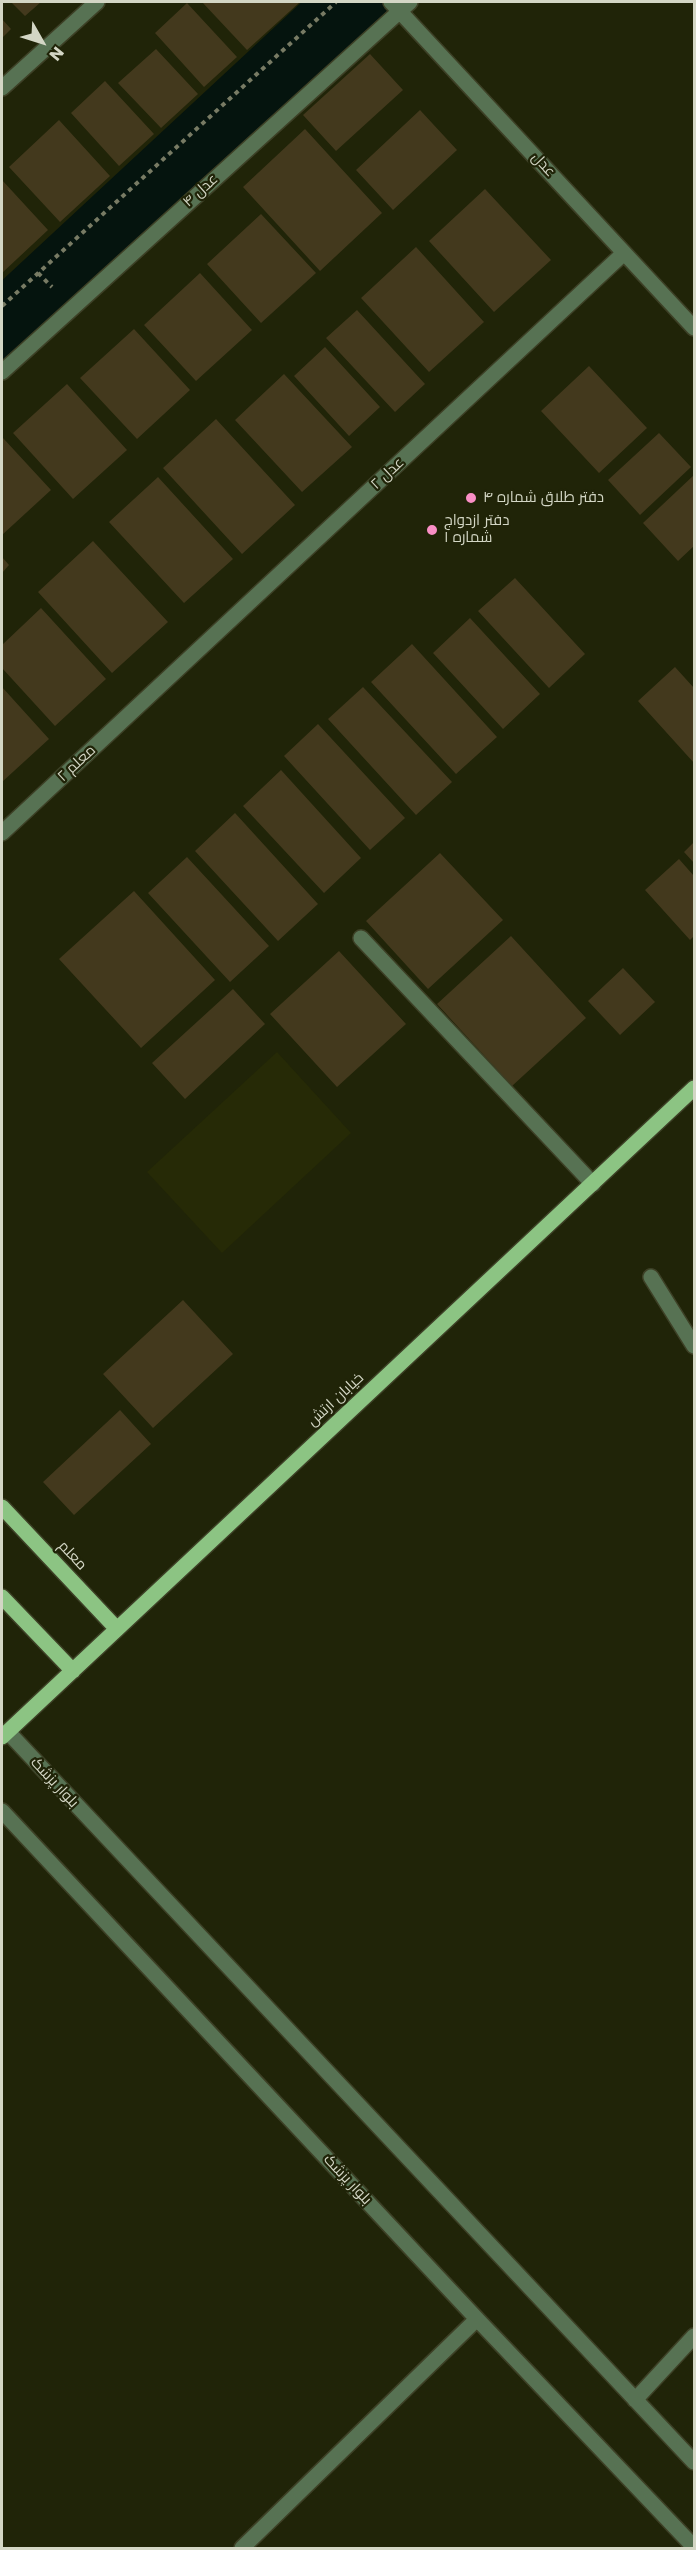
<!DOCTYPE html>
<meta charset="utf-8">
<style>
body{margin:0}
#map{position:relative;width:696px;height:2550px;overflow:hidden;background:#202408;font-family:Poppins,sans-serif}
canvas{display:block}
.frame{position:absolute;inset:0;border:3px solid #d3d6c5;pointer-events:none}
.north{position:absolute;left:12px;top:12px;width:60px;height:60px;-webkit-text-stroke:4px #202408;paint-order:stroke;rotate:129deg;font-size:16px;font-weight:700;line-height:24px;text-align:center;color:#d3d6c5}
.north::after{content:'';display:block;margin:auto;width:21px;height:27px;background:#d3d6c5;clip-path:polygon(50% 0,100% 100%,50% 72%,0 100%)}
</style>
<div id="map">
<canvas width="696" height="2550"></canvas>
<div class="frame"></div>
<div class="north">N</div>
</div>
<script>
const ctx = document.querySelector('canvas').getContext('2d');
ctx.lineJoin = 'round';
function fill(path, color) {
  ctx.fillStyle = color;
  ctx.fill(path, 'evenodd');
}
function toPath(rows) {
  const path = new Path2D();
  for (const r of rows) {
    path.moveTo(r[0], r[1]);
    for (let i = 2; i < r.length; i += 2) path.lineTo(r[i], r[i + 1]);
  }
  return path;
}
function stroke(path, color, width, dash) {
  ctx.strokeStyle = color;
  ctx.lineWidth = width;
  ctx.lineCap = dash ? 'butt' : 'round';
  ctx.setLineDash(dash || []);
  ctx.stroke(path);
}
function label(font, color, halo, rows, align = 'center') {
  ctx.font = font + ' Poppins,Cairo,sans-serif';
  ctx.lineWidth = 4.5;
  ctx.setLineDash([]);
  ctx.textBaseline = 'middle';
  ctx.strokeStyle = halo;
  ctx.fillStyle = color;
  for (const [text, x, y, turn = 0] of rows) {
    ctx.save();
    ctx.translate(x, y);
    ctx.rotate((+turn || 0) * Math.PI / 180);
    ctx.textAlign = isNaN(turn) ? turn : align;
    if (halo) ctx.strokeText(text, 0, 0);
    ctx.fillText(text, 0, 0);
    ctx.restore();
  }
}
fill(toPath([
 [277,1052,351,1133,222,1253,147,1172]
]), '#262a06');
stroke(toPath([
 [2,331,356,2]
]), '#05140e', 74);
fill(toPath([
 [11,2,41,2,25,16],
 [202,2,300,2,247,50],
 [187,3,237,57,204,87,155,33],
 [2,19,11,29,2,38],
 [156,49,198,94,161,128,118,83],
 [370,54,403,90,336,151,303,115],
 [105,81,154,134,119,166,71,113],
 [420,110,457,150,393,210,356,170],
 [59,120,110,176,60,222,9,167],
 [305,129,382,213,320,271,243,187],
 [2,180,48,230,2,273],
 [485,189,551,260,494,312,429,241],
 [261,214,316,273,261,323,207,264],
 [416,247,484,322,429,372,361,298],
 [200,273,252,330,196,381,144,325],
 [357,310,425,384,395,412,326,338],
 [134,329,190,390,137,439,80,378],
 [325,347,380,407,349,436,294,376],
 [589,366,647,428,599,473,541,411],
 [284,374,352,447,302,492,235,420],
 [67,384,127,450,73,499,13,433],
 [216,419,295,505,242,554,163,468],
 [659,433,691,467,640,515,608,480],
 [3,438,51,490,2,535,2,439],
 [694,475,694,546,678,561,643,523],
 [158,477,233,559,184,603,109,522],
 [93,541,168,622,112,673,38,592],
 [2,557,9,565,2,573],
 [515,578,585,654,549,688,478,611],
 [41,608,106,679,55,726,2,668,2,645],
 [470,618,540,694,503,729,433,653],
 [412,644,497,737,456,774,371,682],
 [675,667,694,688,694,763,638,701],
 [2,687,49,739,2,782],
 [363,687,452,782,416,815,328,719],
 [318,724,405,818,370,850,284,756],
 [281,770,361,858,324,893,243,806],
 [235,813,318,904,278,941,195,851],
 [694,842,694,863,684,852],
 [440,853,503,920,428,989,366,921],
 [187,857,269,946,230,982,148,893],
 [679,859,694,876,694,936,690,940,645,890],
 [134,891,215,980,141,1048,59,959],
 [511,936,586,1018,512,1086,437,1004],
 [339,951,406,1024,337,1087,270,1014],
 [623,968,655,1002,620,1035,588,1001],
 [233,989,265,1024,185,1099,152,1063],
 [183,1300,233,1354,153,1428,103,1374],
 [120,1410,151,1444,74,1515,43,1482]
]), '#43391d');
const minor = toPath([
 [391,2,694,328],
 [2,88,97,2],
 [2,372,410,2],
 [2,833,624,253],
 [361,938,593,1184],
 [651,1277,694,1346],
 [8,1732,694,2462],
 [2,1811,477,2319,694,2547],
 [635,2400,694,2336],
 [242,2548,477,2319]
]);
const major = toPath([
 [2,1507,117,1629],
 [2,1597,73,1671],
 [2,1737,694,1088]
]);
stroke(minor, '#3d4026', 18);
stroke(major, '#3d4026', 18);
stroke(toPath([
 [38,273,52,287],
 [2,306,336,2]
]), '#787b64', 4, [4.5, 4.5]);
stroke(minor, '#577253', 15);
stroke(major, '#8cc483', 15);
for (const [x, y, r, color] of [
 [471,498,6,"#fa8fc6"],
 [432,530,6,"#fa8fc6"]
]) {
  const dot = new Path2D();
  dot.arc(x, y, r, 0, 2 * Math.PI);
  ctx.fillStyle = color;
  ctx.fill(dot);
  stroke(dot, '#202408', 2);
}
label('15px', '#d3d6c5', '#202408', [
 ["عدل",543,165,47],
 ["عدل ۴",201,191,-42],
 ["عدل ۲",388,474,-43],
 ["معلم ۲",77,764,-43],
 ["خیابان ارتش",336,1400,-43],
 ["معلم",72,1556,47],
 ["بلوار پزشک",54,1783,47],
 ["بلوار پزشک",347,2180,47]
]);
label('15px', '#d3d6c5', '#202408', [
 ["دفتر طلاق شماره ۴",483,498],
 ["دفتر ازدواج",444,521],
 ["شماره ۱",444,538]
], 'left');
</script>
